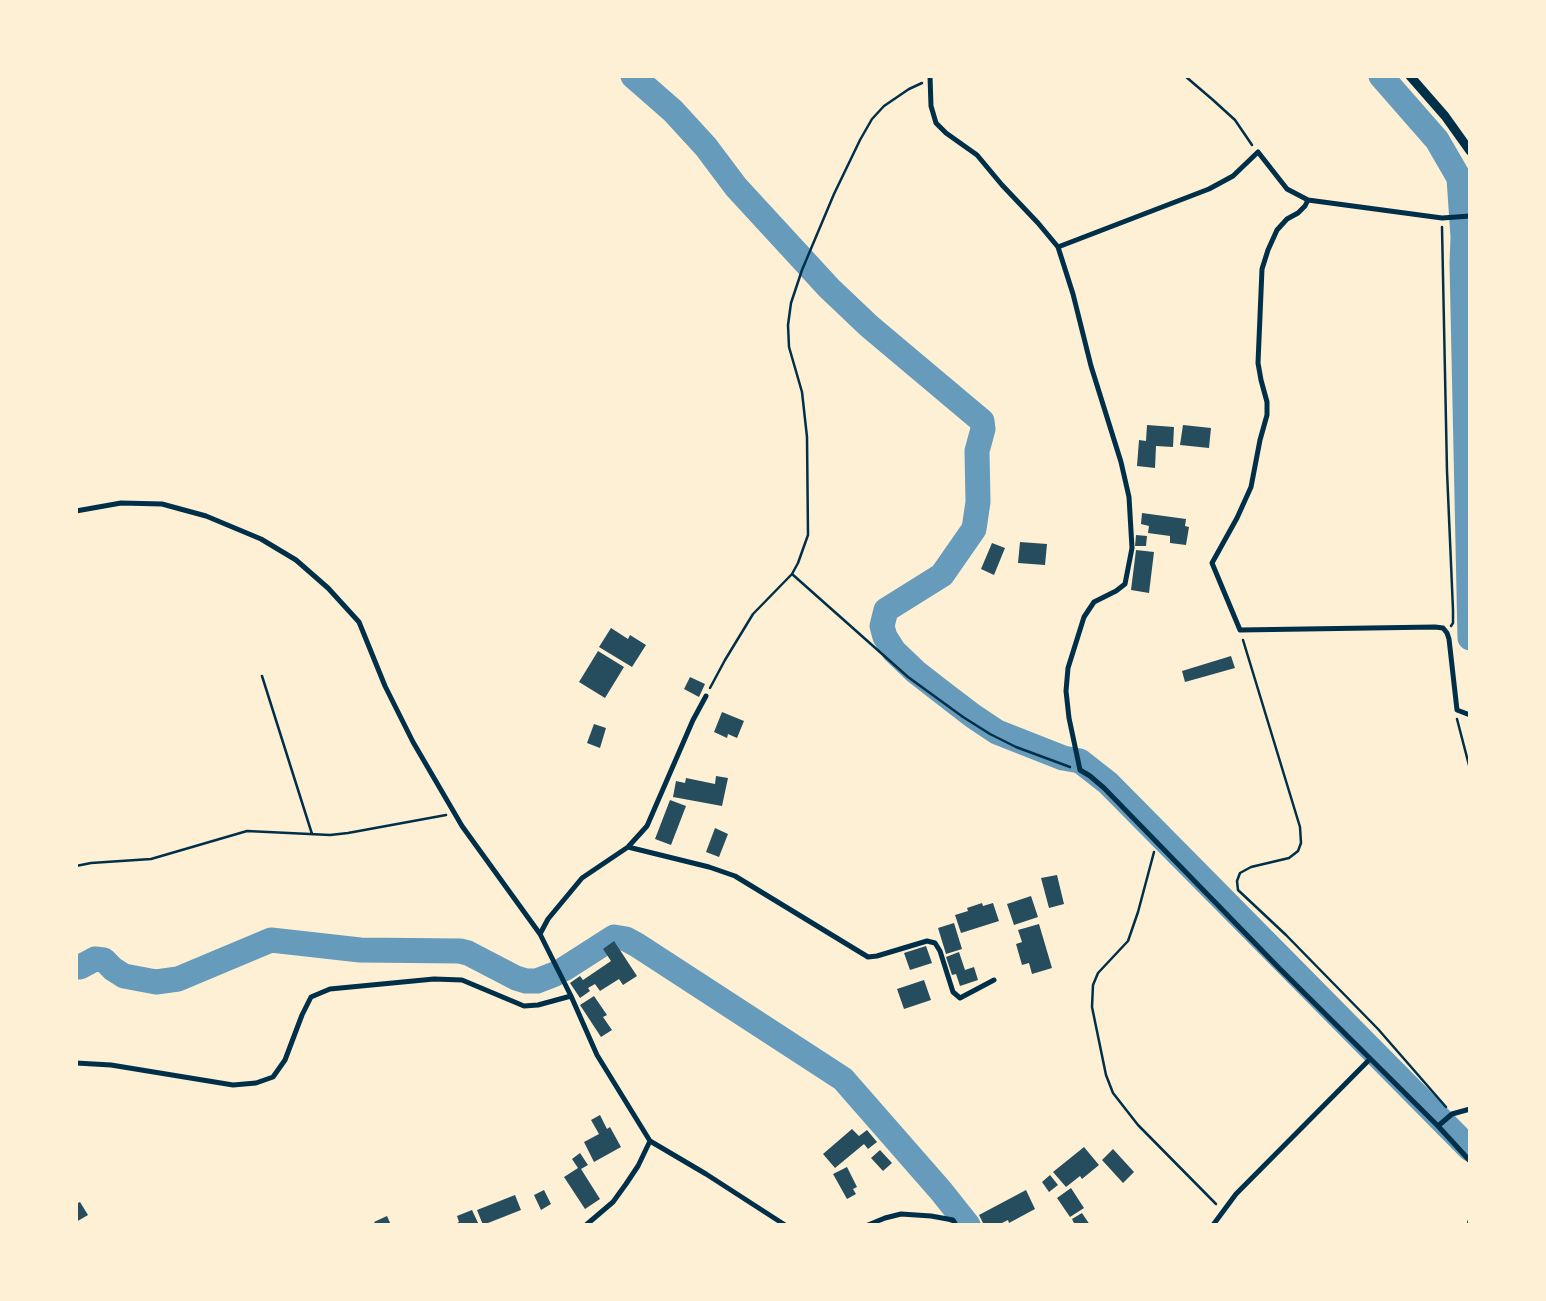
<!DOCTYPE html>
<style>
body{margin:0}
#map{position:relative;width:1546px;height:1301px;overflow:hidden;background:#fdf0d5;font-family:Montserrat,sans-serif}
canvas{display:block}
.frame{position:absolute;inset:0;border:78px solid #fdf0d5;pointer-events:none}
</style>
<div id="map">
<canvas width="1546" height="1301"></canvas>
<div class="frame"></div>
</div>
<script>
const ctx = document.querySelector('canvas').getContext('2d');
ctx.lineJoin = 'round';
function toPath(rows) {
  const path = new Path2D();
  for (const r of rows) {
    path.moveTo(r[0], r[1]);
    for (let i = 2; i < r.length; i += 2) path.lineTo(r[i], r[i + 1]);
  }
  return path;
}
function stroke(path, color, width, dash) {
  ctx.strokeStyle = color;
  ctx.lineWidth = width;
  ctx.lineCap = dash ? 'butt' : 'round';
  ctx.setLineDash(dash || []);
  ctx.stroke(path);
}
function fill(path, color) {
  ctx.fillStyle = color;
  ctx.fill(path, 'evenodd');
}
stroke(toPath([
 [633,76,673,111,706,147,736,187,829,288,869,326,982,421,983,429,977,451,978,502,974,529,942,575,886,610,882,626,885,637,894,651,916,672,943,693,973,716,997,732,1063,758,1080,761,1108,783,1470,1149],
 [1381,76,1437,140,1459,178,1463,237,1462,263,1470,638],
 [76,966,80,967,95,959,104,960,113,969,124,976,156,982,178,979,271,940,360,950,460,951,468,953,516,978,526,981,537,981,555,974],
 [564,969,614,937,626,939,637,945,843,1079,941,1191,968,1225]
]), '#669bbc', 25);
fill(toPath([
 [1147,425,1174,427,1173,447,1156,446,1155,468,1137,466,1139,440,1146,441],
 [1183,425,1211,428,1209,448,1180,445],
 [1142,513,1186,519,1185,526,1189,527,1186,545,1170,543,1170,536,1148,533,1149,526,1141,524],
 [1136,535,1147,536,1146,546,1135,546],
 [1020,542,1047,544,1045,565,1018,563],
 [992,543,1005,548,994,575,981,569],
 [1136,550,1154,552,1149,593,1131,590],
 [611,628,628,639,630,635,646,645,632,667,599,647],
 [598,651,624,667,605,698,579,682],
 [1231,656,1235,668,1185,682,1182,671],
 [690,677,705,684,699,697,684,689],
 [722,712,744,721,737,738,728,734,727,738,714,732],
 [594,724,606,728,600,748,587,743],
 [716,776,728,778,722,806,673,797,676,781,685,783,686,778,715,784],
 [670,800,686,806,671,845,655,839],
 [715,828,728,834,719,857,706,852],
 [1057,875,1064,904,1049,908,1041,878],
 [1031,896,1038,917,1014,925,1007,904],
 [982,903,983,906,993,903,999,921,961,933,955,915,968,911,967,908],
 [954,923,962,949,946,954,938,928],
 [1039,924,1052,968,1032,974,1029,963,1022,965,1016,944,1022,942,1018,930],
 [614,941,637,976,623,985,619,979,600,991,595,984,588,988,590,991,580,998,570,983,580,976,583,980,611,961,603,949],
 [926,946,932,963,910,970,904,953],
 [959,952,965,970,974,967,978,980,960,986,956,974,952,975,946,957],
 [924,980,931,1000,904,1009,897,989],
 [594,996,607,1015,603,1017,612,1030,601,1037,580,1005],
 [600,1115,607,1129,610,1127,621,1147,594,1162,584,1142,599,1134,591,1120],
 [852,1129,859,1136,867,1130,877,1142,868,1149,864,1144,835,1168,823,1154],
 [1084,1147,1099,1165,1082,1179,1080,1176,1066,1187,1053,1172],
 [1113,1149,1134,1172,1123,1183,1102,1160],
 [880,1150,892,1163,883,1171,871,1158],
 [580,1153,588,1165,581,1169,600,1199,585,1209,564,1177,578,1168,572,1159],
 [847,1167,857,1187,853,1189,856,1194,847,1199,833,1174],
 [1050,1175,1058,1185,1049,1192,1042,1182],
 [1071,1188,1084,1208,1070,1217,1057,1198],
 [544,1190,551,1204,541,1210,534,1195],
 [1026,1190,1035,1209,1009,1223,1008,1220,998,1225,984,1225,979,1215],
 [515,1195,521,1210,483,1225,477,1210],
 [80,1202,88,1215,76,1222,76,1204],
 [472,1210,479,1225,453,1225,459,1222,457,1216],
 [1082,1213,1090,1225,1075,1225,1072,1219],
 [387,1216,391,1225,376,1225,374,1222]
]), '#264d5e');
stroke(toPath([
 [1185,76,1213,100,1235,120,1252,145],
 [1442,227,1447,471,1453,610,1453,623,1451,626],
 [792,574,908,677,963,717,990,734,1016,747,1070,767],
 [1243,640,1300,827,1301,843,1298,851,1289,858,1251,867,1240,873,1237,881,1238,890,1286,935,1378,1029,1446,1107],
 [262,676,312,834],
 [710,688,725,660,753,614,792,574,798,563,808,535,807,437,802,392,789,347,788,325,791,303,802,270,834,194,860,140,872,119,884,106,909,89,922,83],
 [1457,719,1470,769],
 [1154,852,1138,912,1128,941,1098,973,1093,985,1092,1007,1106,1075,1113,1093,1138,1125,1216,1204],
 [76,866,91,863,151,859,247,831,330,835,348,833,446,815]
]), '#003049', 2.5);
stroke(toPath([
 [930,76,931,106,936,123,946,133,977,155,1002,185,1038,223,1058,247,1073,294,1091,366,1121,462,1129,497,1132,548,1125,584,1116,591,1094,602,1084,617,1068,668,1066,691,1069,718,1080,770,1090,776,1104,788,1279,968,1438,1126,1470,1161],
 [1308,200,1305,206,1298,213,1287,219,1277,230,1268,250,1262,269,1258,363,1261,380,1267,402,1267,415,1260,440,1251,487,1237,518,1212,563,1240,630,1435,627,1443,628,1447,633,1449,639,1457,710,1470,715],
 [1058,247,1209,189,1233,176,1258,152,1287,189,1308,200,1442,218,1470,216],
 [76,511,121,503,162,504,206,516,261,539,296,560,328,588,359,622,385,686,413,742,462,826,540,934,571,996,597,1055,650,1141,706,1174,785,1225],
 [628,847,709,867,735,876,868,957,877,956,927,941,935,943,940,951,953,992,960,998,994,980],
 [540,934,548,919,582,878,628,847,647,826,693,720,706,696],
 [76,1063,111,1065,233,1085,256,1083,273,1077,285,1060,302,1015,311,997,330,989,434,979,462,980,524,1006,538,1005,571,996],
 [1438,1126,1452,1114,1470,1109],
 [586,1225,613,1202,626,1184,638,1166,650,1141],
 [868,1225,885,1218,901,1214,931,1216,953,1220,956,1225],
 [1213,1225,1236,1194,1370,1059],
 [1469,1225,1470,1221]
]), '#003049', 5);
stroke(toPath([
 [1410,76,1445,116,1470,151]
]), '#003049', 9);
</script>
